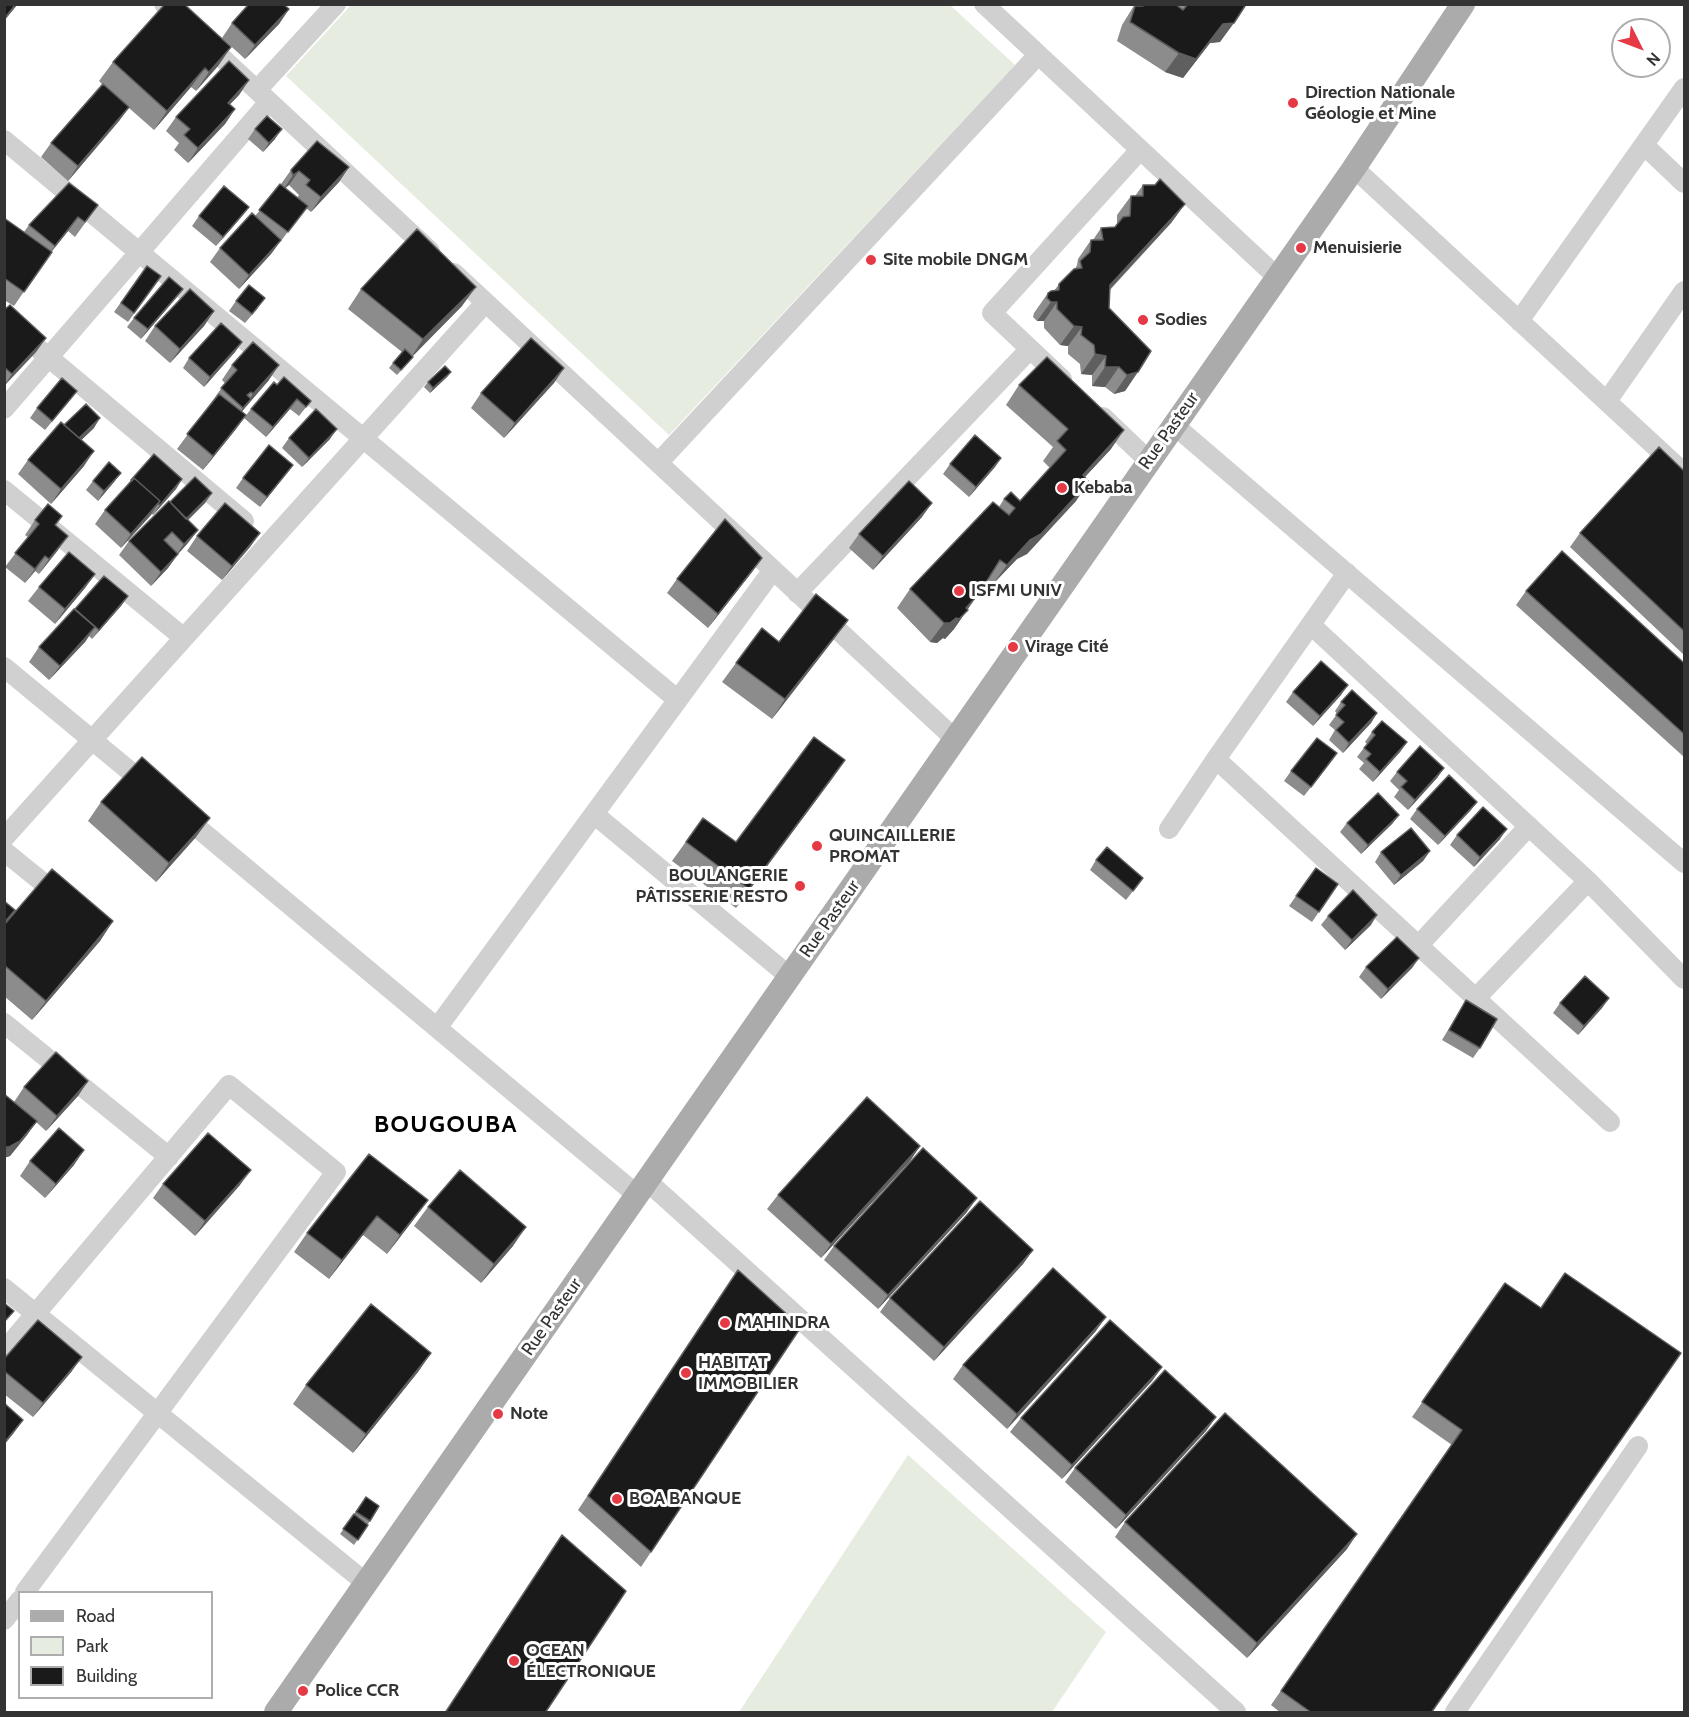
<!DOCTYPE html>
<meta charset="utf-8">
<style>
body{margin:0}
#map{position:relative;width:1689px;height:1717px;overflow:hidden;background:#fff;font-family:Cabin,sans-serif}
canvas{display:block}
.frame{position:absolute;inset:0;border:6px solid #333;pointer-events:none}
.legend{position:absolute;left:18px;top:1591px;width:195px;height:108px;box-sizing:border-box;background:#fff;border:2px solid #adadad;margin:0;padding:8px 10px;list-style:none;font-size:18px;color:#333}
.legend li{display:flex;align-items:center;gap:12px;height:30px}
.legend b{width:30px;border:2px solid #adadad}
.north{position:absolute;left:1611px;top:18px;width:60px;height:60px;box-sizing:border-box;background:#fff;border:2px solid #adadad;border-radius:50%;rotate:132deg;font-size:16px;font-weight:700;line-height:24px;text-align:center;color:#333}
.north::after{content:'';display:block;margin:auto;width:21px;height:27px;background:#e63946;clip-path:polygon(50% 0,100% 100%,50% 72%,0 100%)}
</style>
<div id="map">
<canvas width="1689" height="1717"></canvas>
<div class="frame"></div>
<ul class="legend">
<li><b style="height:8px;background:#ababab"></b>Road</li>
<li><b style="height:16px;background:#e6ecdf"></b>Park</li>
<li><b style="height:16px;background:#1a1a1a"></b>Building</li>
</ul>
<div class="north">N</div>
</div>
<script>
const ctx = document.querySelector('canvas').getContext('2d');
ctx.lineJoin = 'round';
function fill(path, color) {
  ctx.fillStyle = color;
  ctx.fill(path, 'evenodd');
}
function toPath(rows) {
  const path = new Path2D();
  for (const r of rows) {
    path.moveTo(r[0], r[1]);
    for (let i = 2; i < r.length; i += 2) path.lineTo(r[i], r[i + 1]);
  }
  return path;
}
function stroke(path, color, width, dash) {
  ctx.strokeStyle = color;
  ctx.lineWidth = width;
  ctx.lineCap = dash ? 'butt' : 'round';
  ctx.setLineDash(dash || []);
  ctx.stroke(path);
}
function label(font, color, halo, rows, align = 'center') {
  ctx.font = font + ' Cabin,sans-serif';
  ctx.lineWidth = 6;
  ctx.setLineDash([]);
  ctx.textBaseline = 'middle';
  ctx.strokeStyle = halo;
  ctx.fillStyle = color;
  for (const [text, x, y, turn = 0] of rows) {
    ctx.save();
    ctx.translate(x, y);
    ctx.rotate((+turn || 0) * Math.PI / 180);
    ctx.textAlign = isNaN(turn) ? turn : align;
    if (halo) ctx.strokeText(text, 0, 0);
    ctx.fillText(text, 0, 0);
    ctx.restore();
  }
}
fill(toPath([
 [352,4,950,5,1015,65,669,435,286,76],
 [908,1455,1106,1632,1052,1712,739,1712]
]), '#e6ecdf');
stroke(toPath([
 [164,4,430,251],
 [984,4,1277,277],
 [257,90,336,4],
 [4,140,678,700],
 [1644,145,1684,183],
 [1354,168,1684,473],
 [454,273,955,739],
 [4,320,244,521],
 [1519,321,1684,88],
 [1062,379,992,313,1140,150],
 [1607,401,1684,291],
 [4,409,269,102],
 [1103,417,1149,461],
 [1174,425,1684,863],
 [658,463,1038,55],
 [4,490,184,638],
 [797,593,1030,349],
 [1311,625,1588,881,1684,979],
 [4,667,149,787],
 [1216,759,1610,1122],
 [181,814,637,1195],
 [594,814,789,976],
 [1169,829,1216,759,1347,573],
 [4,838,485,303],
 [4,851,62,898],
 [1418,946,1529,826],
 [1475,999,1588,881],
 [4,1023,169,1157],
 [437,1028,773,570],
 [647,1181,1236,1712],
 [4,1288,366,1583],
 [4,1351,229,1085,336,1172,25,1592],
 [4,1620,20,1600],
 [1455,1712,1638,1446]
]), '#d0d0d0', 20);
stroke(toPath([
 [276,1712,1354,168,1463,4]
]), '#ababab', 24);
fill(toPath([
 [1135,4,1244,4,1220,42,1210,43,1183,78,1165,72,1117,41,1122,25],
 [289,9,279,24,245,59,222,38,232,23],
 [231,47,218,66,196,91,191,87,154,130,129,108,119,121,68,181,41,157,51,143,102,84,99,81,113,62],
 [249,80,239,95,230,104,235,109,225,124,188,163,174,150,179,143,166,131,176,117],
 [255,129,275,139,263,152,248,139],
 [349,167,339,182,311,212,306,208,271,254,239,289,210,262,220,248,255,216,281,186,281,184,291,170],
 [289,185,299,195,297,198,285,188],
 [1143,185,1185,204,1171,223,1110,290,1109,308,1151,351,1125,391,1114,394,1105,387,1092,386,1092,375,1081,374,1080,364,1068,354,1068,346,1060,345,1044,328,1044,321,1037,321,1033,317,1034,313,1048,293,1054,291,1059,284,1075,269,1077,265,1078,259,1091,240,1093,240,1101,228,1115,227,1117,224,1117,215,1131,196,1135,196],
 [98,205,75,237,68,231,52,251,14,306,4,300,4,218,24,232,29,225],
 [199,216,242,216,216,246,192,226],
 [147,266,161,276,128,322,114,312],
 [183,289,176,298,141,339,127,327,134,318],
 [361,289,462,306,412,356,409,362,397,375,389,368,402,352,348,309],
 [236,301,258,308,245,323,229,311],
 [4,310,46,338,36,352,4,386],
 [214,311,204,326,170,363,145,341,155,326],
 [242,342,235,352,204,387,183,368,189,358],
 [232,365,269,380,246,405,242,411,246,415,236,429,203,470,177,449,211,403,225,383,222,380],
 [564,368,554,383,504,438,471,408,481,393],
 [451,372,447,377,430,393,424,387,428,382],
 [277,385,311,401,299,416,290,409,266,437,244,418,251,409],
 [1019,385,1111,449,1085,477,1076,501,1027,554,1017,559,993,584,988,580,954,629,945,639,943,638,937,643,930,642,897,608,910,589,999,507,1004,499,1020,501,1050,468,1043,461,1053,447,1006,405],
 [77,391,70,400,45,430,30,418,37,408],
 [64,425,94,428,81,440,84,466,51,504,18,474,28,460],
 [289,438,330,439,302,467,282,448],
 [1001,458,995,467,969,497,943,474,950,464],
 [1684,471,1684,655,1570,547,1580,533],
 [121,473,114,482,98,501,86,490,93,481],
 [286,474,260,507,236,488,243,478],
 [182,479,176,489,153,515,152,514,121,548,95,524,105,510,125,488,131,480],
 [212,493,205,503,188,520,198,530,187,544,178,554,168,568,151,586,119,555,129,541,170,502],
 [62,516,55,526,58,550,39,574,35,571,25,583,5,567,28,537,25,535,35,520],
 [922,517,873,570,849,548,859,534],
 [260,533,250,547,222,580,187,551,197,536],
 [752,572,708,628,667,593,677,579],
 [95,574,85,588,55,624,28,601,39,587],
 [1526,591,1684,663,1684,757,1516,605],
 [128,596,121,606,92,639,89,636,85,642,49,680,29,662,39,647,75,609],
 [834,639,772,719,722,682,736,663,779,642],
 [1293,692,1341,695,1313,726,1286,702],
 [1341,702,1377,713,1371,723,1343,753,1329,740,1335,730,1329,725,1337,714,1335,711],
 [1372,732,1407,742,1400,752,1373,782,1359,769,1364,763,1357,757,1367,744,1365,742],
 [845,760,736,908,672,861,703,818,736,842],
 [1330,763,1304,796,1284,781,1291,771],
 [1444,768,1437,778,1408,810,1394,797,1399,790,1390,781,1397,772],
 [101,802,196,837,156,882,88,821],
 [1477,802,1470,811,1438,845,1410,819,1417,809],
 [1399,815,1392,824,1361,854,1340,832,1347,823],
 [1457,835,1500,839,1474,867,1450,845],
 [1430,851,1423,861,1394,885,1375,862,1381,852],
 [1096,860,1143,878,1126,900,1090,870],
 [1316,868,1338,884,1312,922,1289,906],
 [15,910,6,923,113,921,100,941,32,1020,4,996,4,923],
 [1328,916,1371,925,1345,950,1321,925],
 [1419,958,1412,968,1381,999,1359,977,1366,967],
 [1609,998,1602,1008,1578,1035,1553,1013,1560,1003],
 [1466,1000,1480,1048,1473,1058,1442,1040],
 [88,1081,78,1096,46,1131,36,1122,27,1135,10,1156,4,1158,4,1094,14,1102,24,1087],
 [920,1146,910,1161,821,1258,767,1209,778,1195],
 [369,1154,414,1219,387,1254,363,1235,329,1279,294,1252,307,1233],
 [30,1161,74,1165,45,1198,20,1176],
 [163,1184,240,1185,195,1236,153,1198],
 [428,1207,513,1246,481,1283,414,1226],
 [967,1212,878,1309,824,1260,834,1246],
 [1033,1250,1023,1264,934,1361,880,1312,890,1298],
 [738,1270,651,1552,641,1567,578,1510],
 [1505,1283,1541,1308,1431,1713,1281,1713,1271,1705,1452,1445,1412,1417],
 [1096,1331,1007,1429,953,1379,963,1365],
 [431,1353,418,1372,353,1453,293,1404,306,1385],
 [4,1359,72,1371,33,1417,4,1394],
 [1162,1367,1152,1381,1062,1479,1010,1432,1021,1418],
 [1216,1417,1206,1431,1116,1529,1065,1482,1075,1468],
 [366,1497,379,1506,368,1524,368,1525,354,1545,340,1534],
 [1125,1522,1347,1549,1247,1658,1115,1537]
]), '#8c8c8c');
fill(toPath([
 [16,4,18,4,4,21,4,19],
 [289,9,279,24,245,59,255,45],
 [1234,23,1220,42,1210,43,1183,78,1165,72,1179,53,1223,24],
 [231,47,218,66,196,91,209,72],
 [205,68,191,87,154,130,167,111],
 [249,80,239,95,218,117,228,103],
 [129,107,119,121,68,181,78,166],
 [235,109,225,124,188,163,198,148],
 [282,129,275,139,263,152,269,143],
 [349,167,339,182,311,212,321,197],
 [299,171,289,185,283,190,293,175],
 [1185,204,1171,223,1096,304,1110,285],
 [249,207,242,216,216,246,223,237],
 [78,217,68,231,44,261,55,246],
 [281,240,271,254,239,289,249,275],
 [476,287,462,306,410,359,423,339],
 [183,289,176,298,141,339,148,329],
 [1051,302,1057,302,1044,321,1037,321],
 [214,311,204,326,170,363,180,349],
 [1074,326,1082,327,1068,346,1060,345],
 [46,338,36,352,4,386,12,374],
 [242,342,235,352,204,387,210,377],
 [1095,354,1106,356,1092,375,1081,374],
 [279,365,269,380,233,422,253,394],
 [1105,367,1119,367,1105,387,1092,386],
 [564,368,554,383,504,438,515,423],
 [451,372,447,377,430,393,433,388],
 [1138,372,1125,391,1114,394,1127,375],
 [297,399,290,409,266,437,273,427],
 [246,415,236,429,203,470,213,456],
 [100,418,94,428,71,450,77,440],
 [337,429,330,439,302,467,309,458],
 [1124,430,1111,449,1069,494,1083,475],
 [94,451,84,466,51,504,61,489],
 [1001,458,995,467,969,497,976,487],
 [293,465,286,474,260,507,267,497],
 [121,473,114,482,98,501,104,491],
 [182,479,176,489,153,515,160,505],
 [1089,482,1076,501,1027,554,1017,559,993,584,1007,565,1030,540],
 [212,493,205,503,176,532,183,522],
 [160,501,150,516,121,548,131,534],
 [932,503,922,517,873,570,883,556],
 [198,530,187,544,178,554,168,568,151,586,161,572,174,558,184,544],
 [260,533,250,547,222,580,232,566],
 [68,536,58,550,39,574,49,559],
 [45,556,35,571,25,583,35,569],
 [762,558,752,572,708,628,718,614],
 [95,574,85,588,55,624,65,609],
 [985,584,954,629,945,639,943,638,937,643,930,642,944,623,976,587],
 [128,596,121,606,92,639,99,630],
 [848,620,834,639,772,719,785,699],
 [95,627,85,642,49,680,60,666],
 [1348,685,1341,695,1313,726,1320,716],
 [1377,713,1371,723,1343,753,1349,743],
 [1407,742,1400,752,1373,782,1380,772],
 [845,760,832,779,736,908,749,889],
 [1444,768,1437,778,1408,810,1415,800],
 [1477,802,1470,811,1438,845,1445,836],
 [1399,815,1392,824,1361,854,1368,845],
 [210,818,196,837,156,882,169,863],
 [1507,829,1500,839,1474,867,1480,857],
 [1430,851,1423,861,1394,885,1401,875],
 [1377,915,1371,925,1345,950,1352,940],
 [113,921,100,941,32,1020,46,1001],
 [1419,958,1412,968,1381,999,1388,989],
 [1609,998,1602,1008,1578,1035,1584,1026],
 [88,1081,78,1096,46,1131,57,1116],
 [37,1121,27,1135,10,1156,4,1158,4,1147],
 [920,1146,910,1161,821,1258,831,1244],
 [84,1150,74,1165,45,1198,56,1184],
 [251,1170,240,1185,195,1236,205,1221],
 [977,1198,967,1212,878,1309,888,1295],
 [428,1200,414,1219,387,1254,400,1235],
 [377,1216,363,1235,329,1279,342,1260],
 [526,1227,513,1246,481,1283,494,1264],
 [1033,1250,1023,1264,934,1361,944,1347],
 [1106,1317,1096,1331,1007,1429,1017,1414],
 [431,1353,418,1372,353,1453,366,1434],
 [82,1357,72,1371,33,1417,43,1403],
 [1162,1367,1152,1381,1062,1479,1072,1465],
 [1216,1417,1206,1431,1116,1529,1126,1515],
 [23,1420,13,1434,4,1445,4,1443],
 [1357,1534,1347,1549,1247,1658,1257,1643]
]), '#5f5f5f');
const building = toPath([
 [4,4,16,4,4,19,4,4],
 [165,4,184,4,231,47,209,72,205,68,167,111,113,62,165,4],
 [249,4,283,4,289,9,255,45,232,23,249,4],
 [1143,4,1175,4,1183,10,1188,4,1244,4,1245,6,1234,23,1223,24,1196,59,1179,53,1130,22,1135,6,1143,6,1143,4],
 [229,61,249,80,228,103,235,109,198,148,184,135,190,129,176,117,229,61],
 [103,84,129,107,78,166,51,143,103,84],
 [267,116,282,129,269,143,255,129,267,116],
 [317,141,349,167,321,197,306,185,310,180,299,171,293,175,291,170,317,141],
 [1160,179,1185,204,1110,285,1109,308,1151,351,1138,372,1127,375,1119,367,1105,367,1106,356,1095,354,1094,345,1081,335,1082,327,1074,326,1057,309,1057,302,1051,302,1047,298,1048,293,1051,291,1059,290,1059,284,1074,269,1082,268,1080,261,1090,252,1091,240,1103,240,1101,228,1115,227,1123,217,1130,216,1131,196,1143,196,1143,185,1155,185,1160,179],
 [69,183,98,205,85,222,78,217,55,246,29,225,69,183],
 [280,184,308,206,288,232,259,210,280,184],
 [224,186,249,207,223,237,199,216,224,186],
 [252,213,281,240,249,275,220,248,252,213],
 [4,218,52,252,24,292,4,278,4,218],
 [417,229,476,287,423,339,361,289,417,229],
 [147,266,161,276,134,313,121,303,147,266],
 [169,277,183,289,148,329,134,318,169,277],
 [249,285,265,298,252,314,236,301,249,285],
 [190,289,214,311,180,349,155,326,190,289],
 [10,305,46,338,12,374,4,367,4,310,10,305],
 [221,323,242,342,210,377,189,358,221,323],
 [531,338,564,368,515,423,481,393,531,338],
 [253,342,279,365,253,394,251,392,247,395,251,399,243,408,221,388,237,370,232,365,253,342],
 [405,349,413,357,401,370,393,363,405,349],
 [1047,357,1124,430,1083,475,1089,482,1041,534,1030,540,1007,565,1000,560,985,584,976,587,970,594,975,598,966,608,968,610,959,619,956,618,950,623,944,623,910,589,993,502,1009,515,1015,508,1004,499,1011,492,1020,501,1066,450,1057,441,1068,429,1019,385,1047,357],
 [445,366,451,372,433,388,428,382,445,366],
 [284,377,311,401,306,407,297,399,273,427,251,409,274,382,277,385,284,377],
 [62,378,77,391,52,421,37,408,62,378],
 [219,394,246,415,213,456,187,434,219,394],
 [86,404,100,418,79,438,64,425,86,404],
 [316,409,337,429,309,458,289,438,316,409],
 [61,422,94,451,61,489,28,460,61,422],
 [975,435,1001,458,976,487,950,464,975,435],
 [269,445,293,465,267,497,243,478,269,445],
 [1659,447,1684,471,1684,631,1580,533,1659,447],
 [154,454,182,479,160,505,158,504,160,501,134,478,132,481,131,480,154,454],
 [109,462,121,473,104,491,93,481,109,462],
 [195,477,212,493,186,519,170,502,195,477],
 [134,478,160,501,131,534,105,510,134,478],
 [909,481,932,503,883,556,859,534,909,481],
 [169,501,198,530,184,544,172,532,164,540,178,554,161,572,129,541,169,501],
 [225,503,260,533,232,566,197,536,225,503],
 [48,504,62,516,55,525,68,536,49,559,45,556,35,569,15,553,39,524,35,520,48,504],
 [725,519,762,558,718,614,677,579,725,519],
 [1562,551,1684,663,1684,734,1526,591,1562,551],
 [69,552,95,574,65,609,39,587,69,552],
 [104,576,128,596,99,630,75,609,104,576],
 [816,594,848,620,785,699,736,663,762,628,779,642,816,594],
 [74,609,95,627,60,666,39,647,74,609],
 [1321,661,1348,685,1320,716,1293,692,1321,661],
 [1352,690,1377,713,1349,743,1336,730,1344,722,1336,715,1345,705,1341,702,1352,690],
 [1382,721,1407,742,1380,772,1366,759,1371,754,1364,748,1375,735,1372,732,1382,721],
 [814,737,845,760,749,889,686,842,703,818,736,842,814,737],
 [1317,738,1337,753,1311,787,1291,771,1317,738],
 [1420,746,1444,768,1415,800,1401,787,1407,781,1397,772,1420,746],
 [142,757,210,818,169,863,101,802,142,757],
 [1449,775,1477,802,1445,836,1417,809,1449,775],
 [1378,793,1399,815,1368,845,1347,823,1378,793],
 [1483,807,1507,829,1480,857,1457,835,1483,807],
 [1411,828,1430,851,1401,875,1381,852,1411,828],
 [1107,847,1143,878,1133,891,1096,860,1107,847],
 [1316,868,1338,884,1319,912,1296,896,1316,868],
 [52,869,113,921,46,1001,4,965,4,925,52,869],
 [1353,890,1377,915,1352,940,1328,916,1353,890],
 [4,901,15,910,4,923,4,901],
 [1397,937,1419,958,1388,989,1366,967,1397,937],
 [1585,976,1609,998,1584,1026,1560,1003,1585,976],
 [1466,1000,1497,1019,1480,1048,1449,1030,1466,1000],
 [56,1052,88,1081,57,1116,24,1087,56,1052],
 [4,1094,37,1121,20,1141,9,1147,4,1147,4,1094],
 [867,1097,920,1146,831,1244,778,1195,867,1097],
 [59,1128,84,1150,56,1184,30,1161,59,1128],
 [208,1133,251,1170,205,1221,163,1184,208,1133],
 [923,1148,977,1198,888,1295,834,1246,923,1148],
 [369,1154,428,1200,400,1235,377,1216,342,1260,307,1233,369,1154],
 [460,1170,526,1227,494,1264,428,1207,460,1170],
 [980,1201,1033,1250,944,1347,890,1298,980,1201],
 [1053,1268,1106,1317,1017,1414,963,1365,1053,1268],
 [738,1270,801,1327,651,1552,588,1496,738,1270],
 [1565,1273,1681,1353,1431,1713,1312,1713,1281,1691,1462,1430,1422,1402,1505,1283,1541,1308,1565,1273],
 [4,1303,14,1311,4,1322,4,1303],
 [371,1304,431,1353,366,1434,306,1385,371,1304],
 [38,1320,82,1357,43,1403,4,1371,4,1359,38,1320],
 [1110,1320,1162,1367,1072,1465,1021,1418,1110,1320],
 [1165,1370,1216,1417,1126,1515,1075,1468,1165,1370],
 [4,1403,23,1420,4,1443,4,1403],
 [1225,1413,1357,1534,1257,1643,1125,1522,1225,1413],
 [366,1497,379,1506,370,1521,356,1512,366,1497],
 [354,1514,368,1525,358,1540,343,1529,354,1514],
 [562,1535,626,1591,545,1713,445,1713,562,1535]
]);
fill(building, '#1a1a1a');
stroke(building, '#5f5f5f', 1.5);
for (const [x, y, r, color] of [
 [1293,103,6,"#e63946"],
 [1301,248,6,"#e63946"],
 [871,260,6,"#e63946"],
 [1143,320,6,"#e63946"],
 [1062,488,6,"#e63946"],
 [959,591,6,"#e63946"],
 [1013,647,6,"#e63946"],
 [817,846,6,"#e63946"],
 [800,886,6,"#e63946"],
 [725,1323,6,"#e63946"],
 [686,1373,6,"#e63946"],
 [498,1414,6,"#e63946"],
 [617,1499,6,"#e63946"],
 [514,1661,6,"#e63946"],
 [303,1691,6,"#e63946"]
]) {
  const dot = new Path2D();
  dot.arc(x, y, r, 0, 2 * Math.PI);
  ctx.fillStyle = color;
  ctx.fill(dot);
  stroke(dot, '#fff', 2);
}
label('bold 18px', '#333', '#fff', [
 ["Direction Nationale",1305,93],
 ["Géologie et Mine",1305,114],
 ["Menuisierie",1313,248],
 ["Site mobile DNGM",883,260],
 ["Sodies",1155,320],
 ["Kebaba",1074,488],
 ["ISFMI UNIV",971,591],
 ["Virage Cité",1025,647],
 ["QUINCAILLERIE",829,836],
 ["PROMAT",829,857],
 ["BOULANGERIE",788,876,"right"],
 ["PÂTISSERIE RESTO",788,897,"right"],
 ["MAHINDRA",737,1323],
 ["HABITAT",698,1363],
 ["IMMOBILIER",698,1384],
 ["Note",510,1414],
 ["BOA BANQUE",629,1499],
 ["OCEAN",526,1651],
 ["ÉLECTRONIQUE",526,1672],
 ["Police CCR",315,1691]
], 'left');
label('18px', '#333', '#fff', [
 ["Rue Pasteur",1169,431,-55],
 ["Rue Pasteur",830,919,-55],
 ["Rue Pasteur",552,1317,-55]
]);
ctx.letterSpacing = '1.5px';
label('bold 24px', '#000', '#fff', [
 ["BOUGOUBA",446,1125]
]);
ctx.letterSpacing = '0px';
</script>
